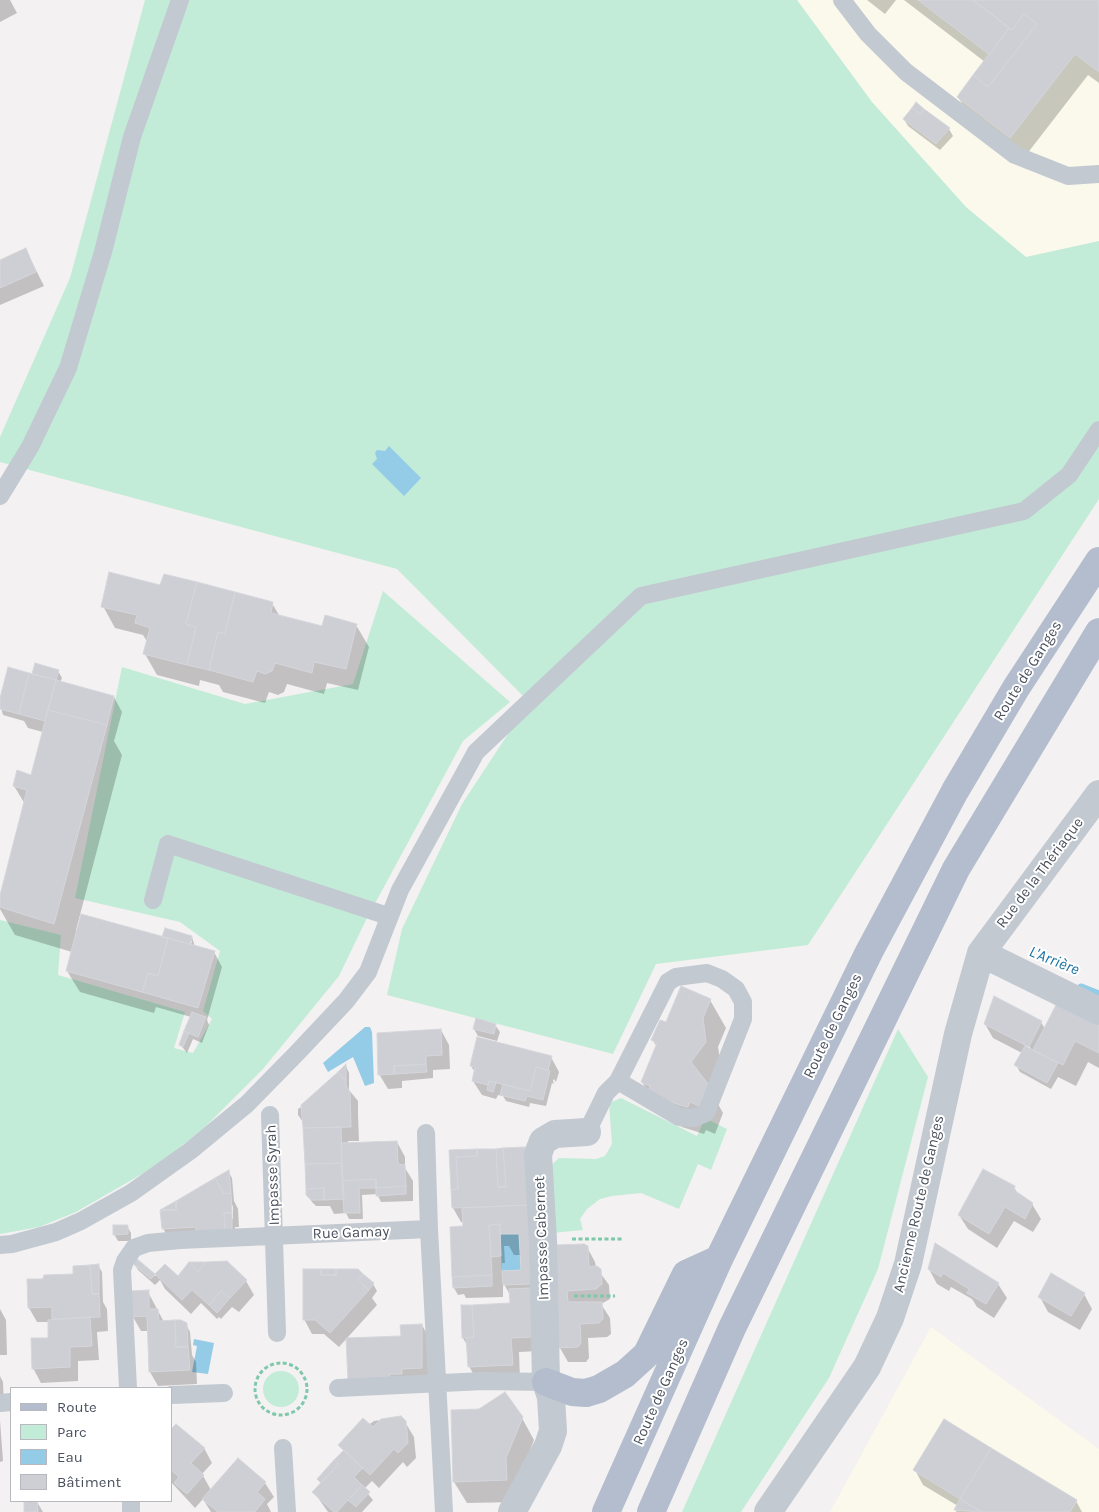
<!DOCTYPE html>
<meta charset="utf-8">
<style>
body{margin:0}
#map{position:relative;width:1099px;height:1512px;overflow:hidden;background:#f3f1f1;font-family:Karla,sans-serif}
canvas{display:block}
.legend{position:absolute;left:10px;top:1387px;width:162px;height:115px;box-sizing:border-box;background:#fff;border:1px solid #b7b9be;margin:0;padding:6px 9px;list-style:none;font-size:15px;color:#4a515d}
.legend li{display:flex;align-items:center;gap:10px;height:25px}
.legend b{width:25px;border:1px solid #b7b9be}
</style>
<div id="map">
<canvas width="1099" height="1512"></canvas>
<ul class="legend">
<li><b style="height:6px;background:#b3bdcd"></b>Route</li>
<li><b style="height:14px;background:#c3ecd8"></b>Parc</li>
<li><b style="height:14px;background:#94cbe6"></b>Eau</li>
<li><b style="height:14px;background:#cecfd5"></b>Bâtiment</li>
</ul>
</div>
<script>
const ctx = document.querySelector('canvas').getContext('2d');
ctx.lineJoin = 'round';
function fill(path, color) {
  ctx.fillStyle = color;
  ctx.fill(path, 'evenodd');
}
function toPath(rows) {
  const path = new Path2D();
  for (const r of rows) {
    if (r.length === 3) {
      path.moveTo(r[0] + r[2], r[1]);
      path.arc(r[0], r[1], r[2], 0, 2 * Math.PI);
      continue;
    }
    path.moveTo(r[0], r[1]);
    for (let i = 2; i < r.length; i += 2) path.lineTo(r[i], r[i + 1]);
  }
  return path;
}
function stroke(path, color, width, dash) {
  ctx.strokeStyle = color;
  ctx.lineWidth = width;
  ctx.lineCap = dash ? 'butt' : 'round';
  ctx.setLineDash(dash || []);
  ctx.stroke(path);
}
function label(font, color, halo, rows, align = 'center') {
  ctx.font = font + ' Karla,sans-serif';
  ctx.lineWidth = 4;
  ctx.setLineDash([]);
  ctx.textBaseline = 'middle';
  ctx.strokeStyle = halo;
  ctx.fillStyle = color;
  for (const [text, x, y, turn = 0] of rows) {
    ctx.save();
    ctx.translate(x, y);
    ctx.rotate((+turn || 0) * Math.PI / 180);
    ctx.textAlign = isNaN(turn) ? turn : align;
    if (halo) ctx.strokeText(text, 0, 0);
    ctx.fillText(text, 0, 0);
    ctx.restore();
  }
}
fill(toPath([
 [797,0,1099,0,1099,241,1026,257,966,207,872,102],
 [931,1327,1099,1449,1099,1512,830,1512]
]), '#fbf9ec');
fill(toPath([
 [145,0,797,0,872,102,966,207,1026,257,1099,241,1099,499,808,945,656,964,613,1054,387,995,402,929,462,804,529,702,397,569,0,462,0,437,70,278],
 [383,591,510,702,463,741,366,920,339,976,263,1069,203,1129,156,1166,76,1212,39,1227,0,1234,0,920,61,935,58,975,185,1012,174,1048,193,1053,212,1019,203,1011,220,951,180,922,75,898,122,667,245,704,353,684],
 [898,1029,928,1077,878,1269,829,1378,741,1512,682,1512],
 [621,1098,697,1136,705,1118,727,1129,711,1170,698,1164,679,1209,641,1193,612,1196,600,1199,587,1209,580,1219,583,1230,552,1233,550,1166,559,1158,596,1159,605,1156,612,1144,609,1103],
 [281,1389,18]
]), '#c3ecd8');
fill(toPath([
 [389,446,421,478,404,496,372,464,377,459,375,453,377,450,385,451],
 [365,1027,370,1027,372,1032,374,1083,365,1086,353,1057,328,1072,323,1063],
 [500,1234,519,1234,521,1270,502,1271],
 [194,1339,214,1343,208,1374,192,1372,197,1346,193,1345]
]), '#94cbe6');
fill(toPath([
 [0,0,10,0,17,13,0,22],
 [867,0,896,0,885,14],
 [904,0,1099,0,1099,83,1088,75,1023,159,971,118,958,97,985,62],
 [904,119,949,129,953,136,940,150,908,126],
 [26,250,44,286,0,305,0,261],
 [161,586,272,603,280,617,322,628,356,625,369,647,358,690,327,683,324,694,287,684,284,692,278,695,269,692,265,703,223,692,219,685,200,680,199,686,157,675,145,654,148,643,143,635,115,628,103,606],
 [58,671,62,678,60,683,114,697,122,712,114,741,122,755,76,930,163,938,192,937,195,947,214,952,222,967,207,1020,209,1025,202,1043,193,1039,187,1053,180,1044,191,1017,156,1007,154,1013,80,992,67,971,72,952,15,935,0,909,0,901,25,804,14,786,32,776,43,732,28,728,24,721,3,715,0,703,34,676],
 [190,941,192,941,189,950,187,950],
 [710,1000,726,1028,718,1047,722,1071,709,1088,723,1113,715,1134,706,1130,704,1134,682,1127,667,1118,659,1110,642,1082,657,1047,653,1040,667,1024],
 [1099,1021,1099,1068,1088,1062,1076,1086,1058,1077,1051,1089,1020,1072,1016,1065,1022,1053,993,1038,985,1024,1041,1022,1045,1029],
 [1026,1041,1031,1049,1028,1049,1024,1042],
 [495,1025,500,1032,497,1041,478,1036,474,1029],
 [441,1030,449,1045,450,1069,433,1070,433,1078,402,1081,402,1088,388,1089,379,1074],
 [551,1057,559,1072,556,1082,554,1079,553,1081,554,1084,552,1083,546,1106,530,1103,529,1107,506,1101,503,1096,498,1095,496,1099,482,1095,473,1081,475,1072,471,1066],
 [346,1066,349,1073,349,1090,358,1101,358,1114,359,1141,348,1141,348,1144,397,1142,405,1157,405,1168,413,1181,413,1201,381,1202,377,1194,362,1195,363,1219,349,1219,346,1213,334,1214,330,1206,316,1206,312,1202,307,1195,303,1122,298,1115,298,1109,301,1107,302,1110],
 [524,1148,540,1351,519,1352,520,1379,477,1381,469,1366,467,1345,463,1338,462,1307,511,1304,511,1297,503,1282,503,1297,466,1298,464,1294,458,1295,454,1288,464,1222,461,1222,453,1208],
 [504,1246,509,1246,514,1255,522,1255,522,1271,502,1272,502,1263,505,1263],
 [228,1171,232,1178,234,1201,238,1209,239,1227,235,1227,235,1236,171,1243,163,1228],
 [230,1204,233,1206,233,1219,231,1219],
 [1014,1187,1018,1194,1032,1204,1041,1219,1033,1232,1014,1221,997,1248,968,1229,959,1215],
 [127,1226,131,1233,131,1241,118,1241,114,1234],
 [935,1244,998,1284,1007,1298,994,1318,977,1307,972,1299,951,1287,949,1291,937,1284,929,1269],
 [555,1246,587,1247,595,1262,596,1267,609,1285,610,1299,601,1304,610,1318,611,1334,607,1337,588,1338,589,1358,586,1362,568,1362,560,1348],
 [136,1260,155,1276,165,1266,178,1278,246,1281,254,1295,239,1312,232,1307,221,1319,219,1317,217,1319,201,1303,191,1314,165,1289,160,1280,155,1285,138,1270,134,1263],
 [98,1265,102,1272,103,1302,107,1309,108,1331,97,1332,99,1360,78,1361,78,1381,41,1383,33,1368,49,1339,49,1322,37,1322,29,1308,28,1280,74,1276],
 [373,1284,377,1291,372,1298,377,1305,339,1347,324,1334,312,1334,304,1319],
 [148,1292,164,1322,186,1324,190,1332,192,1355,196,1362,197,1384,158,1386,150,1372,148,1331,141,1331,133,1317],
 [1084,1294,1092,1309,1080,1330,1048,1312,1040,1297],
 [0,1309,6,1320,7,1355,0,1355],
 [422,1325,430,1340,430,1382,358,1395,402,1337],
 [0,1376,3,1382,4,1406,0,1407],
 [522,1418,534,1440,518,1481,519,1502,467,1503,454,1482],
 [0,1420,3,1461,0,1462],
 [381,1420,405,1422,414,1437,416,1458,407,1467,403,1462,379,1488,372,1481,364,1489,373,1500,362,1512,328,1512,314,1492,344,1452,340,1445,374,1421],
 [945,1421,1076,1501,1082,1512,956,1512,958,1506,923,1485,915,1470],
 [171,1431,204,1448,212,1463,202,1474,211,1490,265,1483,274,1497,267,1504,271,1512,211,1512,203,1499,195,1508,171,1482],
 [37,1502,43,1512,25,1512]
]), '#0003');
stroke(toPath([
 [1081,988,1099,995]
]), '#94cbe6', 9);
const building = toPath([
 [918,0,973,0,1009,28,990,55,918,0],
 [973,0,1099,0,1099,72,1075,54,1010,138,957,97,973,75,988,87,1037,24,1024,14,1012,30,973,0],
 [1024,14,1037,24,988,87,973,75,1009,28,1012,30,1024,14],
 [916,102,924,109,920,114,912,108,916,102],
 [912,108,920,114,924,109,950,128,936,144,903,119,912,108],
 [26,248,36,272,0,288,0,260,26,248],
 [109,572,160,585,164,574,197,582,186,624,196,627,187,665,143,654,150,628,135,623,137,615,101,607,109,572],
 [197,582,235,592,225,634,218,632,209,670,187,665,196,627,186,624,197,582],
 [235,592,273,602,271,613,322,626,325,615,357,624,346,669,314,662,312,673,275,663,272,671,265,674,257,671,253,682,209,670,218,632,225,634,235,592],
 [35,663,59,670,56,680,32,674,35,663],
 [8,667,29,673,19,714,0,709,0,698,8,667],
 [29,673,56,680,45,721,19,714,29,673],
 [56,680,114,696,107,725,48,710,56,680],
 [48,710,107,725,54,924,0,907,0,895,27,790,13,786,17,770,31,775,48,710],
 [81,914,168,938,158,976,148,973,142,992,66,971,81,914],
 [165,928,192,936,190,944,162,937,165,928],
 [168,938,215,951,198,1008,142,992,148,973,158,976,168,938],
 [681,986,711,999,703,1018,706,1042,691,1062,708,1084,699,1106,690,1102,688,1107,683,1106,665,1100,649,1090,650,1086,641,1082,657,1043,651,1040,660,1020,666,1022,681,986],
 [994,996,1042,1021,1029,1047,984,1024,994,996],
 [1058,1001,1099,1019,1099,1053,1075,1041,1063,1065,1033,1050,1058,1001],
 [192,1012,206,1017,198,1037,184,1031,192,1012],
 [476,1018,496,1024,494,1034,473,1029,476,1018],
 [441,1029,442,1055,426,1056,426,1064,394,1066,394,1074,378,1075,377,1033,441,1029],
 [184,1031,189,1033,183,1047,179,1045,184,1031],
 [477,1037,552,1056,548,1070,536,1067,530,1091,489,1081,488,1085,472,1081,475,1067,470,1066,477,1037],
 [1025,1046,1058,1063,1047,1083,1014,1065,1025,1046],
 [346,1064,346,1081,338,1072,346,1064],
 [426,1064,427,1072,394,1074,394,1066,426,1064],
 [536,1067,550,1071,543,1100,527,1096,525,1101,500,1095,503,1084,530,1091,536,1067],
 [338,1072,346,1081,346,1086,350,1092,351,1127,303,1128,301,1105,338,1072],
 [489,1081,496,1083,493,1092,487,1090,489,1081],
 [341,1127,342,1163,305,1164,303,1128,341,1127],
 [397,1141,398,1164,405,1165,406,1186,376,1188,376,1179,342,1181,341,1143,397,1141],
 [525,1147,528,1205,452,1208,451,1190,458,1189,456,1157,477,1156,477,1149,496,1149,498,1187,506,1187,503,1148,525,1147],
 [503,1148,506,1187,498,1187,496,1149,503,1148],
 [477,1149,477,1156,456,1157,458,1189,451,1190,449,1150,477,1149],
 [342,1163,344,1199,324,1200,324,1188,306,1189,305,1164,342,1163],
 [983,1169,1015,1186,1014,1190,1033,1203,1025,1219,1005,1207,989,1234,958,1215,983,1169],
 [229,1170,231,1193,224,1194,215,1178,229,1170],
 [215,1178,224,1194,231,1193,232,1213,224,1213,225,1230,196,1232,196,1227,162,1229,160,1210,176,1210,176,1201,215,1178],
 [376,1179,376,1188,359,1188,360,1213,344,1213,342,1181,376,1179],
 [406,1186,406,1194,376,1196,376,1188,406,1186],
 [324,1188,324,1200,311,1200,306,1195,306,1189,324,1188],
 [176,1201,176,1210,160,1210,176,1201],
 [528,1205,532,1284,503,1285,502,1271,521,1270,519,1234,500,1234,500,1224,489,1225,492,1275,452,1277,450,1227,463,1226,462,1208,528,1205],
 [224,1213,232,1213,232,1229,225,1230,224,1213],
 [500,1224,501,1256,491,1257,489,1225,500,1224],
 [113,1225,128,1225,128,1234,113,1235,113,1225],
 [935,1243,999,1283,986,1304,967,1293,969,1289,943,1273,941,1277,928,1269,935,1243],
 [584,1244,588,1246,589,1267,597,1266,601,1269,602,1284,596,1289,567,1291,568,1302,602,1302,603,1319,599,1323,580,1324,581,1343,578,1347,558,1348,554,1245,584,1244],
 [136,1258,155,1274,151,1279,132,1263,136,1258],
 [227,1261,247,1280,230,1298,221,1291,209,1305,192,1290,182,1300,155,1274,165,1264,178,1276,189,1262,198,1272,206,1262,227,1261],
 [189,1262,206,1262,198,1272,189,1262],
 [99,1264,99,1294,92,1294,90,1265,99,1264],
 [90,1265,92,1294,99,1294,100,1317,52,1319,52,1307,28,1308,27,1279,43,1279,44,1275,73,1274,73,1266,90,1265],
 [303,1269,321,1269,321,1275,336,1275,336,1269,358,1269,363,1274,358,1280,369,1290,330,1333,315,1320,303,1320,303,1269],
 [321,1269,336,1269,336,1275,321,1275,321,1269],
 [1051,1273,1085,1293,1071,1316,1038,1297,1051,1273],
 [363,1274,374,1283,369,1290,358,1280,363,1274],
 [492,1275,492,1286,453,1288,452,1277,492,1275],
 [531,1288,532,1337,511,1338,513,1365,468,1367,466,1338,474,1337,472,1305,510,1303,509,1289,531,1288],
 [149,1290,149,1309,158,1309,159,1321,175,1320,176,1347,188,1347,190,1370,149,1372,147,1316,131,1317,130,1291,149,1290],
 [221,1291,230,1298,217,1313,209,1305,221,1291],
 [461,1305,472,1305,474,1337,462,1338,461,1305],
 [90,1317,92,1346,70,1347,70,1367,32,1369,31,1338,48,1338,48,1320,90,1317],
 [175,1320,181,1320,187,1323,188,1347,176,1347,175,1320],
 [422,1324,422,1368,402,1369,402,1374,390,1374,390,1380,348,1381,346,1338,401,1336,400,1325,422,1324],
 [505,1392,523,1417,506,1458,507,1480,453,1482,451,1410,479,1409,505,1392],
 [401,1416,406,1421,408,1443,398,1453,394,1449,370,1475,338,1445,363,1418,373,1427,381,1419,401,1416],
 [944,1419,991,1448,960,1499,913,1470,944,1419],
 [176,1424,205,1448,191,1463,204,1475,187,1494,174,1483,179,1477,171,1470,171,1429,176,1424],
 [991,1448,1077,1500,1070,1512,982,1512,960,1499,991,1448],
 [344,1450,363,1468,354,1477,362,1485,337,1512,334,1512,312,1492,339,1464,334,1460,344,1450],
 [238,1458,266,1482,257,1492,265,1499,255,1512,218,1512,202,1499,238,1458],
 [334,1460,339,1464,321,1483,317,1479,334,1460],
 [362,1485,370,1492,356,1507,348,1500,362,1485],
 [960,1499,982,1512,954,1510,960,1499],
 [37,1501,38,1512,24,1512,24,1502,37,1501]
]);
fill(building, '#cecfd5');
stroke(building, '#d5d6db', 1);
stroke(toPath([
 [572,1239,622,1239],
 [574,1296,615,1296],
 [281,1389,26]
]), '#7ec8ac', 3, [4, 2.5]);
stroke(toPath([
 [842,0,868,34,906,72,1015,155,1068,176,1099,174],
 [0,496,30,447,68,368,103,252,132,137,180,0],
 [153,900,168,844,388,916],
 [270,1115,277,1333],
 [587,1132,606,1093,618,1081,668,982,676,977,707,973,722,979,736,989,743,1002,743,1019,706,1113,694,1118,679,1117,618,1081],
 [426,1133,429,1229],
 [0,1245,12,1244,56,1232,81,1221,131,1193,190,1151,247,1104,297,1053,346,1001,368,972,400,890,476,752,641,596,1024,511,1069,475,1099,430],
 [128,1388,122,1270,125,1261,134,1248,148,1243,180,1240,429,1229,444,1512],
 [338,1388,484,1381,546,1382],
 [171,1395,224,1393],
 [0,1403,11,1402],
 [283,1448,287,1512],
 [131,1501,131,1512]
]), '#c2c9d1', 18);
stroke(toPath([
 [981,953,1099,1011],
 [512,1512,548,1446,553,1431,551,1397,546,1382,543,1240,538,1154,543,1141,555,1134,587,1132],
 [768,1512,867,1367,890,1318,908,1264,958,1034,981,953,1099,794]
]), '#c2c9d1', 28);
stroke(toPath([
 [546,1382,572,1392,586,1393,599,1389,625,1374,647,1354,686,1274,719,1259],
 [606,1512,719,1259,869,952,955,791,1016,688,1099,561],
 [651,1512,732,1328,956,869,1099,632]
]), '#b3bdcd', 28);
label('15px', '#4a515d', '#fff', [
 ["Route de Ganges",1028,671,-58],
 ["Rue de la Thériaque",1040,873,-53],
 ["Route de Ganges",833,1026,-64],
 ["Impasse Syrah",273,1175,-92],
 ["Ancienne Route de Ganges",919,1204,-77],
 ["Rue Gamay",351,1233,-2],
 ["Impasse Cabernet",542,1238,-92],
 ["Route de Ganges",661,1392,-66]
]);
label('italic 16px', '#1874a2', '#fff', [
 ["L'Arrière",1054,961,22]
]);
</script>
